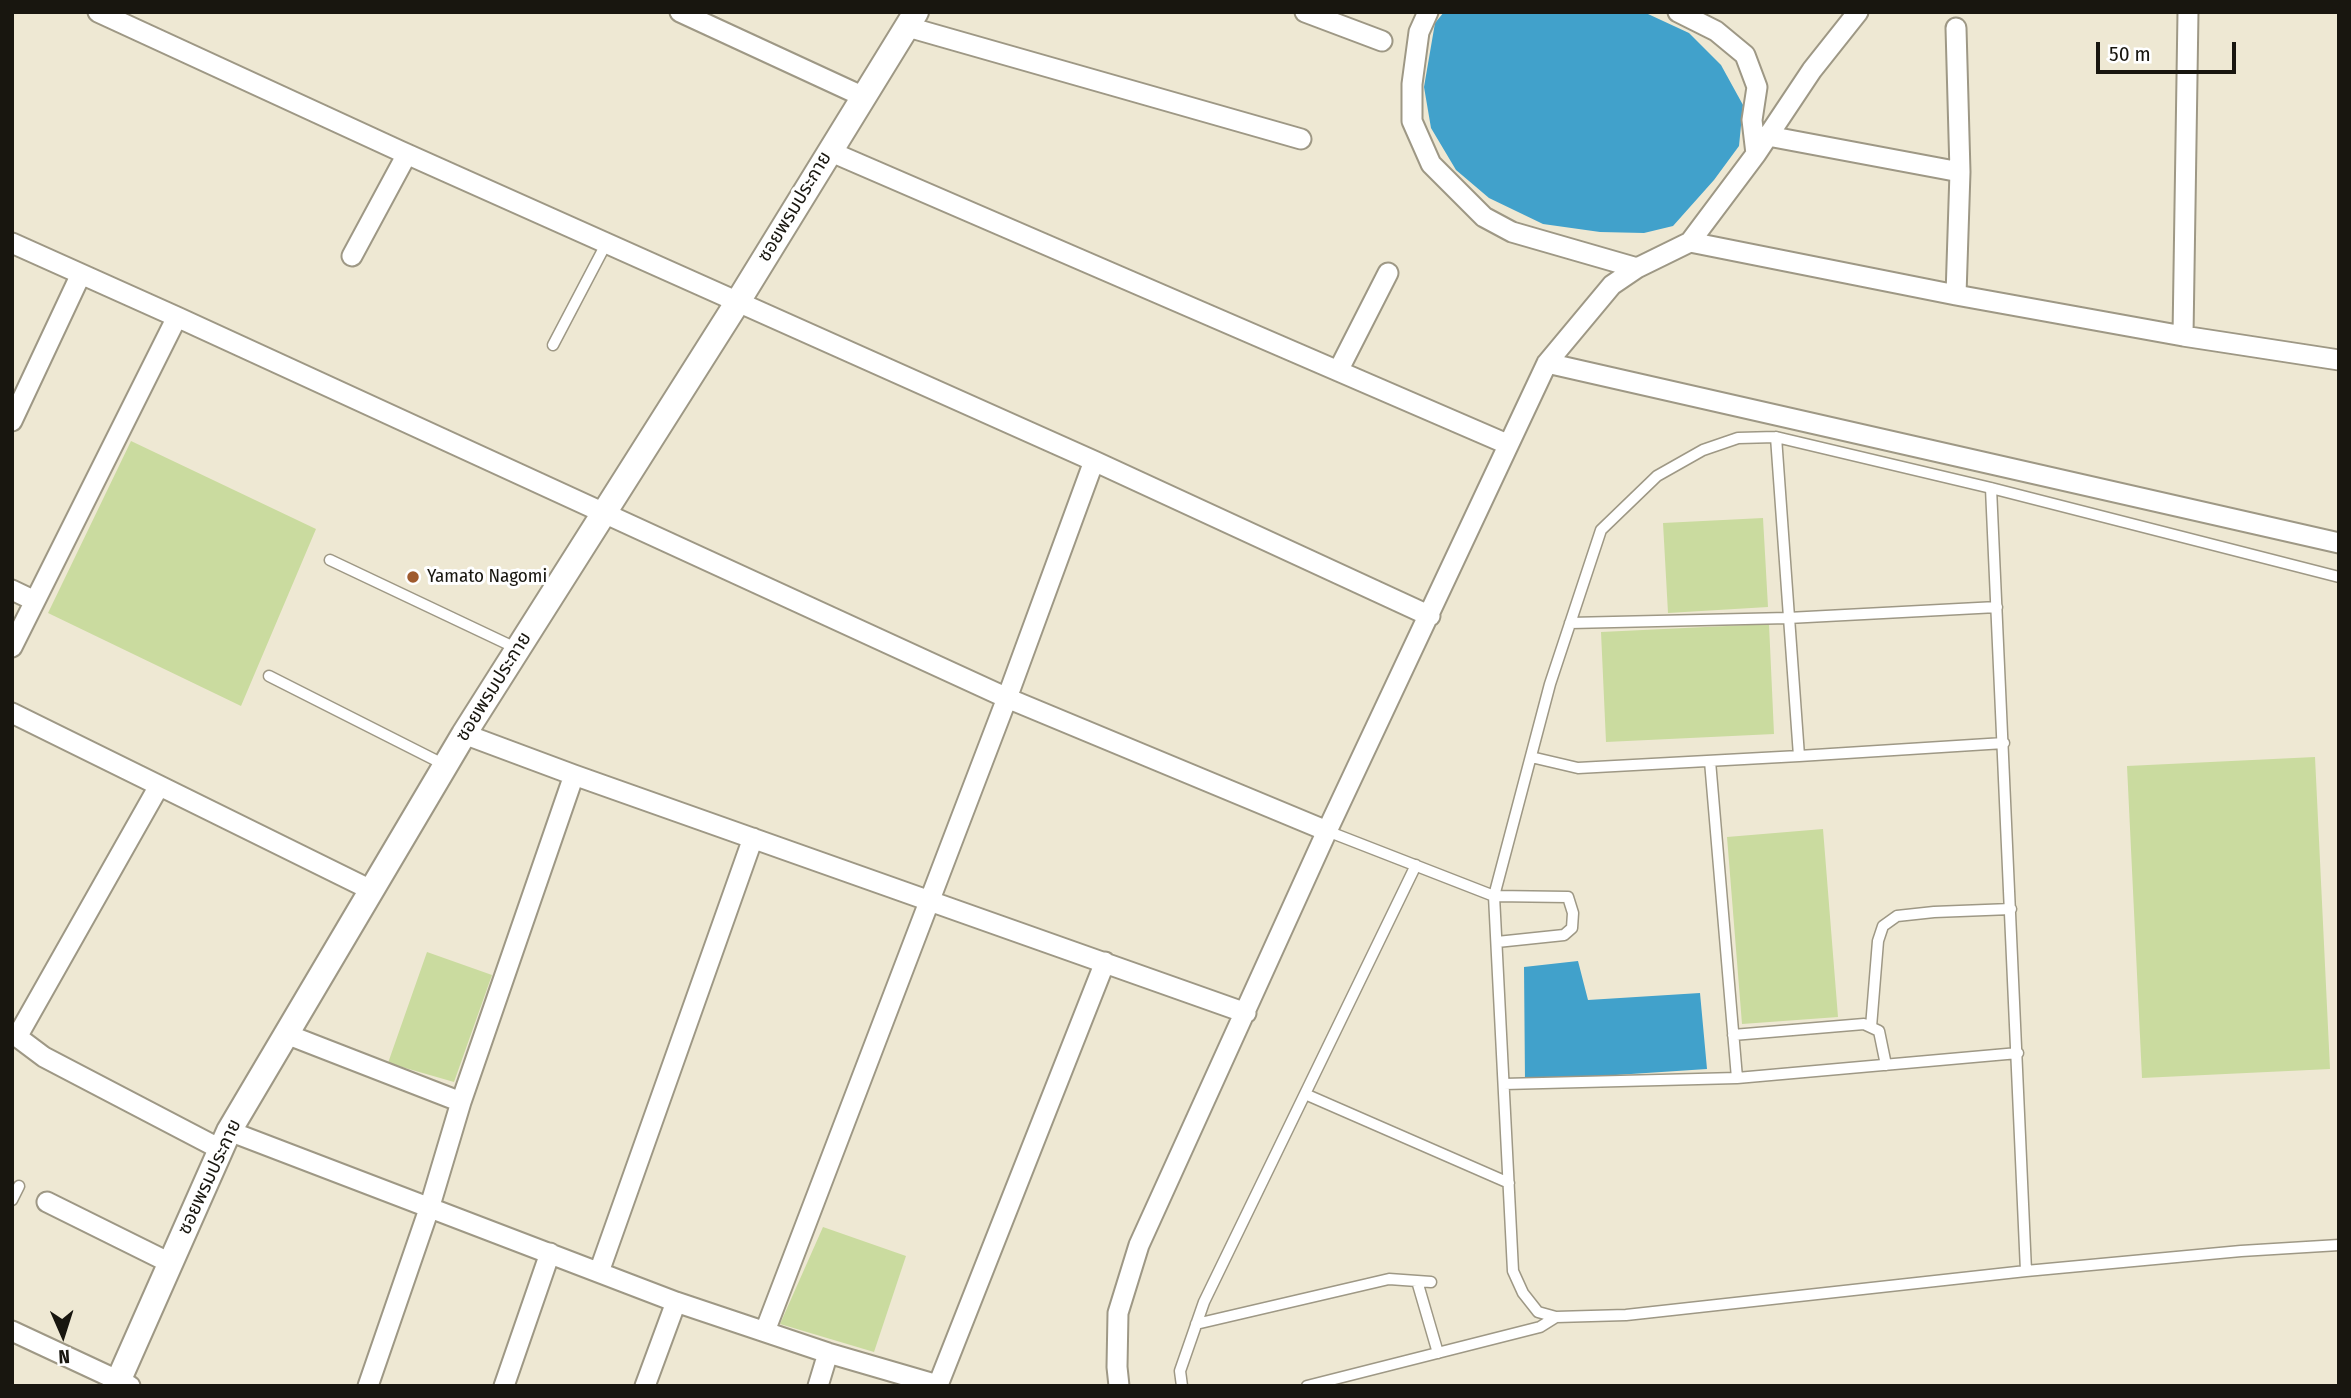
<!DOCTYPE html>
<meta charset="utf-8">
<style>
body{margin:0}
#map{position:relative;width:2351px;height:1398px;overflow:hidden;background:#eee8d3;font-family:"Fira Sans Condensed",sans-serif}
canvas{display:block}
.frame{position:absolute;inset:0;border:14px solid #18160f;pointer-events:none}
.north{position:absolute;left:28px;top:1300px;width:70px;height:70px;-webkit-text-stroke:5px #fff;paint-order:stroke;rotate:177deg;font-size:19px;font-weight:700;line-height:28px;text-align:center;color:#18160f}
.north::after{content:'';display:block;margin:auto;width:24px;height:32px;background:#18160f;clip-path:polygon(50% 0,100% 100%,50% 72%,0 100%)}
.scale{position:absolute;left:2096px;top:42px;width:140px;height:32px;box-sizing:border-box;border:4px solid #18160f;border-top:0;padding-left:9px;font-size:21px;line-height:24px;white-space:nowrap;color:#18160f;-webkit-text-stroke:5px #fff;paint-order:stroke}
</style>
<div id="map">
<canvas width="2351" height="1398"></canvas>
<div class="frame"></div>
<div class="north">N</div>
<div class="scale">50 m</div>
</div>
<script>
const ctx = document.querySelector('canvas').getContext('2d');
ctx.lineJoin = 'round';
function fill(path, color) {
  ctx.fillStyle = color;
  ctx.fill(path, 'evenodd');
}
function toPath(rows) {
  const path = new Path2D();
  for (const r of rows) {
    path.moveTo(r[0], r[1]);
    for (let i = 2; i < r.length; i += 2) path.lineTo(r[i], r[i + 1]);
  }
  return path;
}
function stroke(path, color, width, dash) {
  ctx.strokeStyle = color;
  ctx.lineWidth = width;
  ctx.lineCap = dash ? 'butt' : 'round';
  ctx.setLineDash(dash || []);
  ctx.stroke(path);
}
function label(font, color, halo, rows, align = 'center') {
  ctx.font = font + ' "Fira Sans Condensed","Noto Sans Thai",sans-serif';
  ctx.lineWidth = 6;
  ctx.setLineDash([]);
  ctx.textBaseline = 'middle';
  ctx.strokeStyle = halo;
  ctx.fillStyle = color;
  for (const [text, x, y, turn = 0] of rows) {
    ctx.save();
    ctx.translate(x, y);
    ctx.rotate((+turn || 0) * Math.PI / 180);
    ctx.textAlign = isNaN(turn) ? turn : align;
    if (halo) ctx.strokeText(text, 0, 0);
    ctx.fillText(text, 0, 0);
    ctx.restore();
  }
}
fill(toPath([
 [131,441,316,529,241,706,48,613],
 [1763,518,1768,607,1668,613,1663,523],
 [1769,624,1774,734,1606,742,1601,632],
 [2315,757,2330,1069,2142,1078,2127,766],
 [1823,829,1838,1017,1742,1024,1727,837],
 [427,952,492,975,454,1082,388,1063],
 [823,1227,906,1256,874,1352,780,1324]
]), '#cadb9f');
fill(toPath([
 [1444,12,1648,14,1689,33,1721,65,1743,105,1739,146,1714,180,1673,226,1644,233,1600,232,1543,224,1489,198,1456,170,1431,128,1424,87,1435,23],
 [1578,961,1588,1000,1700,993,1707,1069,1525,1081,1524,967]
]), '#41a1cb');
const service = toPath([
 [553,345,606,244],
 [1991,488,2026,1271],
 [330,560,518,649],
 [2339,577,1991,488,1776,437,1738,438,1703,450,1657,476,1601,530,1550,684,1494,896,1513,1271,1523,1293,1538,1312,1556,1317,1626,1315,2026,1271,2241,1251,2339,1245],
 [1570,623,1788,618,1997,607],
 [269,676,445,765],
 [1799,756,2004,743],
 [1531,757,1578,768,1799,756,1776,437],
 [1710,761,1737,1078],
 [1327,831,1494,896,1568,897,1573,913,1572,928,1564,935,1497,942],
 [1871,1027,1878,941,1883,926,1897,916,1934,912,2011,909],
 [1733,1035,1864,1024,1879,1031,1886,1065],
 [1504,1084,1737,1078,2018,1053],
 [1305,1094,1509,1183],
 [12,1200,19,1186],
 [1417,1281,1438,1353],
 [1196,1324,1389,1279,1431,1282],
 [1182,1386,1180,1371,1204,1302,1416,865],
 [1307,1386,1540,1327,1556,1317]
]);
const minor = toPath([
 [98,12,400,151,1094,461,1430,616],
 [680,12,864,97],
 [1305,12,1382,41],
 [1428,12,1419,32,1412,84,1412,121,1431,164,1484,217,1512,232,1637,268],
 [1678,12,1716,31,1745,55,1757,87,1752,120,1756,154],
 [908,27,1301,139],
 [1768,136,1960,172],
 [829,151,1507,444],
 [1690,242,1956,295,2183,336,2339,360],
 [12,243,177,317,1007,698,1327,831],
 [352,256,407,154],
 [1956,295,1960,172,1956,28],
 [2183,336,2188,12],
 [1547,363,2339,543],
 [1338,371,1388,273],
 [12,421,81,274],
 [12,590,35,601],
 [12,647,177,317],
 [12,713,371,890],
 [464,734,574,775,1246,1013],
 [12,1033,44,1057,220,1149],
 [286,1034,461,1102],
 [17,1037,159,786],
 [229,1131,676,1302,828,1353,938,1385,1105,962],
 [47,1202,170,1263],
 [599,1272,753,838],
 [12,1331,130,1386],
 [765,1331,1007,698,1094,461],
 [368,1386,429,1209,461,1102,574,775],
 [504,1386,550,1253],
 [645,1386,676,1302],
 [818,1386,828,1353],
 [1119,1386,1117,1367,1118,1313,1139,1245,1327,831,1547,363,1612,285,1637,268,1690,242,1756,154,1812,70,1858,12]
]);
const tertiary = toPath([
 [116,1386,229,1131,464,734,737,303,916,12]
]);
stroke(service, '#9e9885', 13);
stroke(minor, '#9e9885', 23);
stroke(tertiary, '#9e9885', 28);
stroke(service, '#fff', 10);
stroke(minor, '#fff', 19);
stroke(tertiary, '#fff', 24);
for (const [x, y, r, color] of [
 [413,577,7,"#9f5a2d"]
]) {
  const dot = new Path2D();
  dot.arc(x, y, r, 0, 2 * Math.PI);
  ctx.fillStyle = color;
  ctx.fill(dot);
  stroke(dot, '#fff', 2.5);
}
label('19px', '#18160f', '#fff', [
 ["ซอยพรมประกาย",795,207,-59],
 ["ซอยพรมประกาย",494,687,-58],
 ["ซอยพรมประกาย",210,1177,-65]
]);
label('19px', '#18160f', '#fff', [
 ["Yamato Nagomi",427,577]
], 'left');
</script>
